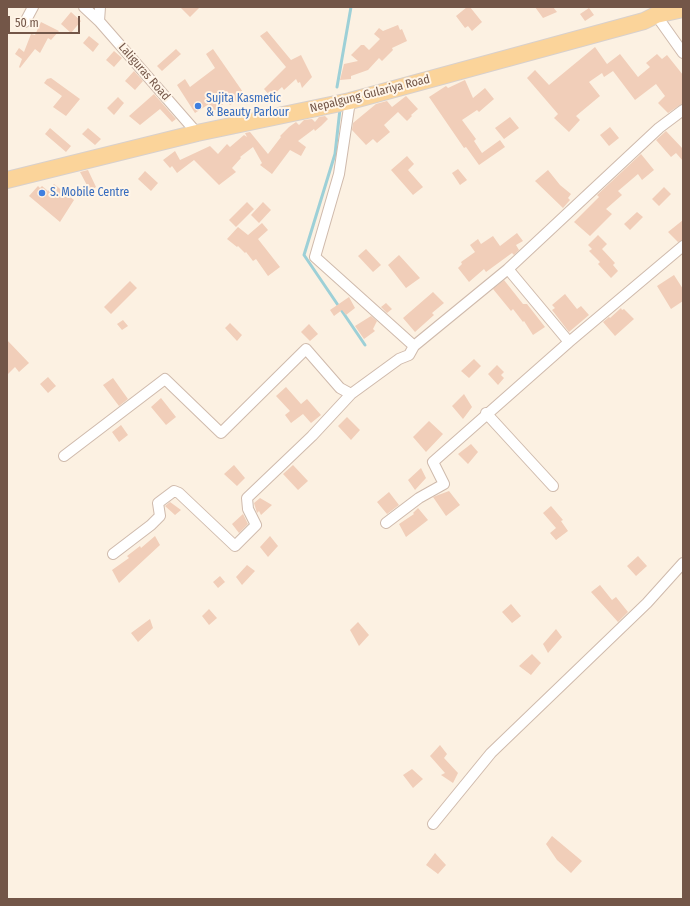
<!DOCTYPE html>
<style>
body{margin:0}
#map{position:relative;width:690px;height:906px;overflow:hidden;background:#fcf1e2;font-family:"Fira Sans Condensed",sans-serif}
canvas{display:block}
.frame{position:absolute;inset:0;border:8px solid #735648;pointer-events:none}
.scale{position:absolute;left:8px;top:16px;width:72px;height:18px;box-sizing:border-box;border:2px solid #735648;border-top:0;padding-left:5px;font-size:12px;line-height:14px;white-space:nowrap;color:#735648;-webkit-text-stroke:3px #fff5e8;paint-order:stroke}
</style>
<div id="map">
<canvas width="690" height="906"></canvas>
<div class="frame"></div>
<div class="scale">50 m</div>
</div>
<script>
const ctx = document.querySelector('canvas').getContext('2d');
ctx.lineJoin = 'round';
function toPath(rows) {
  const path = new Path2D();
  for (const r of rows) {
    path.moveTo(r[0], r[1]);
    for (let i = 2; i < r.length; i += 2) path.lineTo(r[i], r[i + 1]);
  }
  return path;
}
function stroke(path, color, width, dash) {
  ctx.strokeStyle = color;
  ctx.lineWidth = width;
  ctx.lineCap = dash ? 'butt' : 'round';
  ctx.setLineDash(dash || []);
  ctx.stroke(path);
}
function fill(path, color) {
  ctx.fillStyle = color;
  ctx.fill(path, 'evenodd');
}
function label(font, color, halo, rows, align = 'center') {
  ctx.font = font + ' "Fira Sans Condensed",sans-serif';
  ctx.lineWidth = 4;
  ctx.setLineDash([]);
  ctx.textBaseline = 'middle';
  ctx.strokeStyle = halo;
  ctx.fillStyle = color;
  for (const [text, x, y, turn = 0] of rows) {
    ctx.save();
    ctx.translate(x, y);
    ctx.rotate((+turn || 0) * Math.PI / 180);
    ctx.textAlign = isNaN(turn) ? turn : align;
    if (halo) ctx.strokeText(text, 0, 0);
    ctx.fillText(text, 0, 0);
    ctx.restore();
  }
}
stroke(toPath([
 [337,87,351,7],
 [340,109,335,154,304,255,365,345]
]), '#9dd0d7', 3);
fill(toPath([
 [180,7,200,7,190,17],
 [467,7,470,7,482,22,472,31,468,26,465,28,456,16],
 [535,7,553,7,557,12,543,18],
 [589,8,594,15,585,21,580,14],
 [71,12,81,21,71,33,61,24],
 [41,22,59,31,51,40,48,38,40,53,35,49,20,68,19,67,22,59,15,54,19,48,24,52,31,34,35,35],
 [398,25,400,30,402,29,407,41,392,48,393,50,382,61,379,58,368,70,351,76,351,79,340,80,344,64,358,61,351,55,361,45,364,45,369,50,380,39,374,34,379,28,383,31],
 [267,31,291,60,301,55,312,77,302,88,300,82,298,83,296,79,284,90,282,87,271,97,264,89,286,67,260,36],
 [89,36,99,44,93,52,83,43],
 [595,47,607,64,620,54,638,77,650,67,646,63,657,54,662,59,667,55,683,75,683,103,668,113,658,103,665,96,656,84,635,100,613,71,604,77,602,73,589,82,600,96,576,116,580,120,569,132,554,118,558,114,527,78,535,70,549,85],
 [176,49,181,54,162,71,157,66],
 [213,49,245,95,230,105,227,101,214,111,209,104,195,113,177,85,185,79,190,87,215,68,206,54],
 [114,51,122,58,114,67,106,60],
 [134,71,143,81,135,90,125,81],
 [51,78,80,99,66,116,53,107,62,96,44,83,47,79],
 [465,80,473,98,485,88,494,99,479,112,477,110,462,120,476,139,474,141,482,153,500,140,505,147,479,165,466,147,464,148,429,97,446,86,448,88],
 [154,94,176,119,172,122,160,109,140,125,129,116],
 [406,96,418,109,411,115,412,116,407,121,398,112,384,125,390,132,377,143,373,139,366,145,352,130,353,123,376,104,387,101,392,107],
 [118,97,124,103,114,115,107,108],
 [325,116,328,119,321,126,315,131,314,129,298,141,306,147,301,156,290,150,272,174,260,165,262,163,253,147,240,157,241,158,232,168,236,172,219,185,194,160,177,173,172,166,170,168,163,160,175,151,180,160,210,146,218,154,227,144,230,147,244,135,247,137,245,133,250,132,268,154,281,137,280,136,289,127,296,122,299,125,304,120,312,119,315,122,319,117],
 [510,117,519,128,504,139,495,128],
 [610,127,619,138,609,146,600,135],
 [50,128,71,146,66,152,45,134],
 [88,128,101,139,95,145,82,134],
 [666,131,683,149,683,161,676,153,671,157,656,140],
 [641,154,654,170,642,180,638,174,618,191,622,195,606,209,612,214,590,236,574,222,599,197,597,195],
 [407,156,414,164,408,170,423,187,413,195,391,170],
 [458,169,467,180,460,185,452,173],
 [88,170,96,187,90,191,80,172],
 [548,170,560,185,571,194,568,198,570,200,563,208,535,181],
 [145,171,158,183,151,191,138,179],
 [54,184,74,200,60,222,29,196,38,186,40,188,42,186,48,191],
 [664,187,671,194,659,206,652,199],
 [247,202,254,209,236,227,229,220],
 [263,202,271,210,259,223,251,215],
 [637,212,643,217,630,230,624,224],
 [683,220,683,240,678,242,668,232],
 [262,223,268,230,258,239,280,267,268,276,256,259,253,261,246,252,245,253,238,246,237,247,227,239,238,227,248,235],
 [517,233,523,241,516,245,519,250,514,255,512,253,486,272,484,269,469,282,458,268,462,264,461,262,475,252,470,245,478,239,481,244,493,236,500,246],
 [598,235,607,244,602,249,615,263,613,265,618,271,611,278,598,264,600,262,589,251,592,249,588,245],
 [366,249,381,265,373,272,358,256],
 [399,255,420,278,406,288,388,265],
 [674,275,683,289,683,301,671,309,657,286],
 [504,280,523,304,527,304,545,327,533,335,524,321,523,322,513,309,511,311,493,289],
 [130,281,137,288,111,314,104,307],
 [433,292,444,303,432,313,434,315,415,332,403,318],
 [565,294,577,309,581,306,589,315,569,332,552,310,555,308,552,305],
 [349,297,355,308,346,315,342,310,334,316,330,310],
 [386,303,392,309,387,313,381,307],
 [621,308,622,310,624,309,634,319,615,336,603,322,609,317,610,318],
 [371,316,377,321,373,329,375,331,364,339,355,326],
 [123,320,128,326,122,330,117,324],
 [230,323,242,335,237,341,225,328],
 [309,324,318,334,310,341,301,332],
 [7,340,29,363,19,372,15,367,7,375],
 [474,359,481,366,469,378,461,371],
 [497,365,504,372,501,375,504,378,498,385,488,374],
 [48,377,56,386,48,393,40,384],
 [113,378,128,399,119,406,103,385],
 [286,387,301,404,307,399,321,415,311,423,303,414,291,423,285,415,290,411,276,396],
 [464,394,472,407,463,419,452,406],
 [161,398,176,417,166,425,151,407],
 [347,417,360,430,351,440,338,426],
 [429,421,443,434,426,452,413,437],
 [121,425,128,435,119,442,112,432],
 [471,444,478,452,468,464,458,454],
 [234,465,245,478,237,486,224,474],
 [293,465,308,481,298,490,283,474],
 [421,468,426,478,415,490,408,480],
 [449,491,460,505,446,516,433,497],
 [389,492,399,505,387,514,377,502],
 [260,498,272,505,261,515,259,511,257,513,254,503],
 [170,502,181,510,175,515,165,506],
 [551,506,563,520,561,521,568,531,556,540,550,533,556,528,543,513],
 [418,508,428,520,406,537,399,524,414,514,413,513],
 [243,514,248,524,239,533,232,524],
 [155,536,160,545,119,583,112,570,129,558,127,556,140,546,141,548],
 [270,536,278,546,268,557,260,547],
 [638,556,647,566,636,576,627,566],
 [247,565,255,571,242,585,236,577],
 [220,576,225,582,218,588,213,582],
 [600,585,612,600,616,597,628,612,618,622,591,592],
 [511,604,521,616,512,623,502,612],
 [209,609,217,618,209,625,202,616],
 [150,619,153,628,138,642,131,633],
 [358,622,369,635,359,646,350,630],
 [556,629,562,637,548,653,543,644],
 [532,654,541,663,531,675,519,666],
 [440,745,447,754,444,758,458,773,453,783,441,775,445,773,430,756],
 [412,769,423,779,413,788,403,775],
 [552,836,582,861,571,873,557,860,546,844],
 [435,853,446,865,438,874,426,865]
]), '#f1ceb9');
const street = toPath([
 [84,7,99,21],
 [100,7,99,21,197,133],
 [656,15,683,53],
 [25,22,33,7],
 [350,101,339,174,315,257,414,346,508,269,569,342,683,246],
 [508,269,659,128,683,110],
 [486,413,553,486],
 [64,456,165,379,221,433,306,349,340,388,351,394],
 [386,523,419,498,444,484,433,462,569,342],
 [113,554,151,525,160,516,158,503,174,491,179,493,235,546,256,525,248,509,247,498,312,436,351,394,399,359,409,355,414,346],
 [433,824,491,753,647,603,683,563]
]);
const primary = toPath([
 [7,180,197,133,350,101,644,21,656,15,683,9]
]);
stroke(street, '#cfbaac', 12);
stroke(primary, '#d8d0cc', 18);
stroke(street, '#fff', 10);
stroke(primary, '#fbd49a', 16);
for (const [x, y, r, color] of [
 [198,106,4,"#3f7fe0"],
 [42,193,4,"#3f7fe0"]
]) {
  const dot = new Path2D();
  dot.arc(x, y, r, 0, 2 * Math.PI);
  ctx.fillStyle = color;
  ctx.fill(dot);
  stroke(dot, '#fff5e8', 1.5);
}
label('12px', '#735648', '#fff5e8', [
 ["Laliguras Road",144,72,49],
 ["Nepalgung Gulariya Road",370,94,-14]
]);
label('12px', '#366cbe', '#fff5e8', [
 ["Sujita Kasmetic",206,99],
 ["& Beauty Parlour",206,113],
 ["S. Mobile Centre",50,193]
], 'left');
</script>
